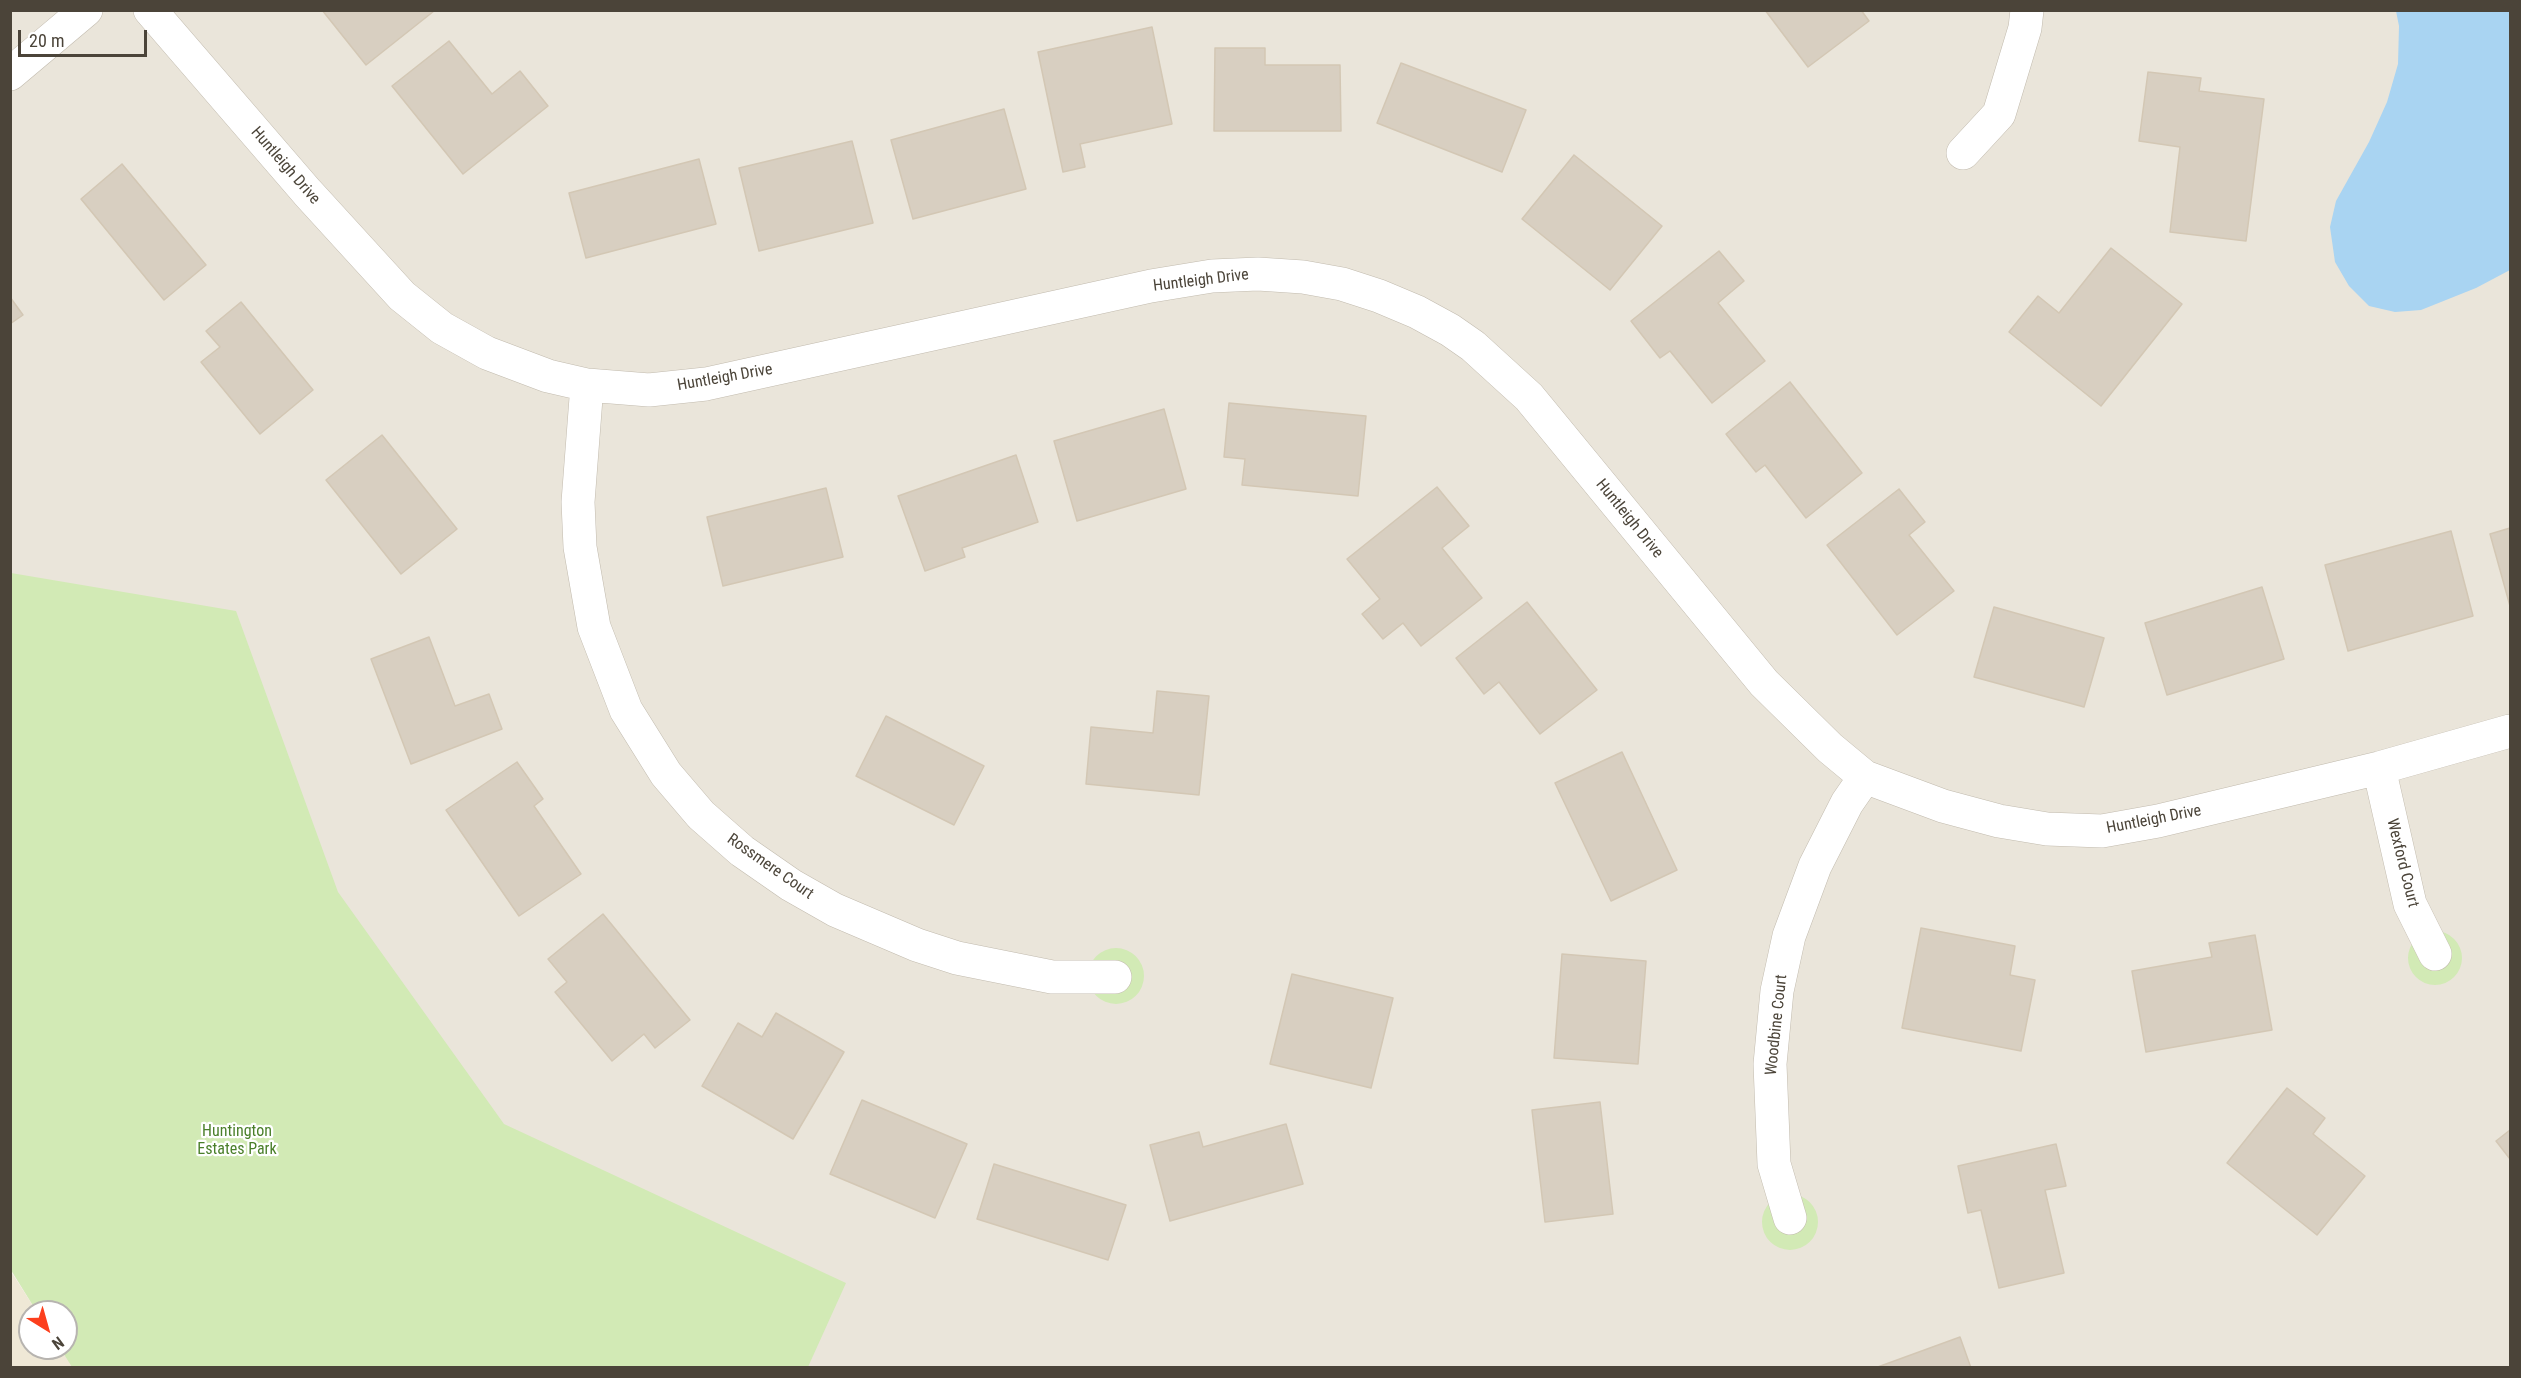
<!DOCTYPE html>
<style>
body{margin:0}
#map{position:relative;width:2521px;height:1378px;overflow:hidden;background:#f6f3ec;font-family:"Roboto Condensed",sans-serif}
canvas{display:block}
.frame{position:absolute;inset:0;border:12px solid #4b4439;pointer-events:none}
.north{position:absolute;left:18px;top:1300px;width:60px;height:60px;box-sizing:border-box;background:#fff;border:2px solid #b7b4b0;border-radius:50%;rotate:143deg;font-size:16px;font-weight:700;line-height:24px;text-align:center;color:#4b4439}
.north::after{content:'';display:block;margin:auto;width:21px;height:27px;background:#fc3f1d;clip-path:polygon(50% 0,100% 100%,50% 72%,0 100%)}
.scale{position:absolute;left:18px;top:30px;width:129px;height:27px;box-sizing:border-box;border:3px solid #4b4439;border-top:0;padding-left:8px;font-size:18px;line-height:21px;white-space:nowrap;color:#4b4439;-webkit-text-stroke:4px #fff;paint-order:stroke}
</style>
<div id="map">
<canvas width="2521" height="1378"></canvas>
<div class="frame"></div>
<div class="north">N</div>
<div class="scale">20 m</div>
</div>
<script>
const ctx = document.querySelector('canvas').getContext('2d');
ctx.lineJoin = 'round';
function fill(path, color) {
  ctx.fillStyle = color;
  ctx.fill(path, 'evenodd');
}
function toPath(rows) {
  const path = new Path2D();
  for (const r of rows) {
    if (r.length === 3) {
      path.moveTo(r[0] + r[2], r[1]);
      path.arc(r[0], r[1], r[2], 0, 2 * Math.PI);
      continue;
    }
    path.moveTo(r[0], r[1]);
    for (let i = 2; i < r.length; i += 2) path.lineTo(r[i], r[i + 1]);
  }
  return path;
}
function stroke(path, color, width, dash) {
  ctx.strokeStyle = color;
  ctx.lineWidth = width;
  ctx.lineCap = dash ? 'butt' : 'round';
  ctx.setLineDash(dash || []);
  ctx.stroke(path);
}
function label(font, color, halo, rows, align = 'center') {
  ctx.font = font + ' "Roboto Condensed",sans-serif';
  ctx.lineWidth = 4.5;
  ctx.setLineDash([]);
  ctx.textBaseline = 'middle';
  ctx.strokeStyle = halo;
  ctx.fillStyle = color;
  for (const [text, x, y, turn = 0] of rows) {
    ctx.save();
    ctx.translate(x, y);
    ctx.rotate((+turn || 0) * Math.PI / 180);
    ctx.textAlign = isNaN(turn) ? turn : align;
    if (halo) ctx.strokeText(text, 0, 0);
    ctx.fillText(text, 0, 0);
    ctx.restore();
  }
}
fill(toPath([
 [11,11,2510,11,2510,1367,72,1368,60,1348,66,1348,66,1312,37,1312,11,1270]
]), '#eae5da');
fill(toPath([
 [10,1270,37,1312,30,1312,30,1348,60,1348,72,1367,11,1367]
]), '#efe8d6');
fill(toPath([
 [11,573,236,611,338,892,504,1124,846,1283,808,1367,72,1367,60,1348,66,1348,66,1312,37,1312,11,1270],
 [2435,958,27],
 [1116,976,28],
 [1790,1222,28]
]), '#d2eab5');
fill(toPath([
 [2396,11,2510,11,2510,270,2476,288,2421,310,2395,312,2369,306,2349,286,2335,262,2330,227,2336,201,2369,142,2387,102,2398,64,2399,26]
]), '#a9d4f2');
const building = toPath([
 [322,10,434,10,434,11,366,65,322,10],
 [1765,10,1861,10,1869,21,1808,67,1765,10],
 [1152,27,1172,124,1080,144,1085,167,1063,172,1038,52,1152,27],
 [449,41,492,94,520,71,548,106,463,174,392,86,449,41],
 [1215,48,1265,48,1265,65,1340,65,1341,131,1214,131,1215,48],
 [1401,63,1526,110,1502,172,1377,123,1401,63],
 [2148,72,2201,78,2199,91,2264,99,2246,241,2170,232,2180,147,2139,141,2148,72],
 [1004,109,1026,189,913,219,891,140,1004,109],
 [852,141,873,223,759,251,739,168,852,141],
 [1574,155,1662,226,1610,290,1522,219,1574,155],
 [699,159,716,224,586,258,569,193,699,159],
 [122,164,206,265,164,300,81,199,122,164],
 [2111,248,2182,304,2101,406,2009,332,2038,296,2059,313,2111,248],
 [1719,251,1744,281,1718,303,1765,361,1712,403,1670,351,1660,358,1631,321,1719,251],
 [10,297,23,315,10,324,10,297],
 [241,302,313,390,260,434,201,362,220,347,206,331,241,302],
 [1790,382,1862,473,1806,518,1765,465,1756,472,1726,434,1790,382],
 [1229,403,1366,416,1358,496,1242,485,1245,459,1224,457,1229,403],
 [1164,409,1186,489,1077,521,1054,441,1164,409],
 [382,435,457,529,401,574,326,480,382,435],
 [1016,455,1038,522,962,548,965,557,925,571,898,496,1016,455],
 [1437,487,1469,526,1442,548,1482,598,1421,646,1403,623,1383,639,1362,614,1380,599,1347,559,1437,487],
 [826,488,843,557,723,586,707,517,826,488],
 [1899,489,1925,522,1909,535,1954,591,1897,635,1827,545,1899,489],
 [2510,528,2510,606,2490,534,2510,528],
 [2451,531,2473,616,2348,651,2325,565,2451,531],
 [2262,587,2284,659,2167,695,2145,623,2262,587],
 [1527,602,1597,690,1540,734,1499,682,1484,694,1456,658,1527,602],
 [1994,607,2104,638,2084,707,1974,677,1994,607],
 [429,637,455,706,489,694,502,729,411,764,371,659,429,637],
 [1157,691,1209,696,1199,795,1086,784,1091,727,1153,733,1157,691],
 [886,716,984,766,954,825,856,776,886,716],
 [1622,752,1677,870,1611,901,1555,783,1622,752],
 [517,762,543,799,534,806,581,874,519,916,446,810,517,762],
 [603,914,690,1020,655,1048,644,1034,612,1061,555,992,567,982,548,959,603,914],
 [1921,928,2015,946,2010,975,2035,980,2021,1051,1902,1028,1921,928],
 [2255,935,2272,1030,2146,1052,2132,971,2212,957,2209,943,2255,935],
 [1562,954,1646,961,1638,1064,1554,1058,1562,954],
 [1292,974,1393,998,1371,1088,1270,1064,1292,974],
 [776,1013,844,1052,793,1139,702,1086,738,1023,762,1037,776,1013],
 [2287,1088,2325,1118,2313,1134,2365,1176,2317,1235,2227,1163,2287,1088],
 [862,1100,967,1144,935,1218,830,1174,862,1100],
 [1600,1102,1613,1214,1545,1222,1532,1110,1600,1102],
 [1286,1124,1303,1184,1170,1221,1150,1145,1199,1132,1203,1147,1286,1124],
 [2510,1130,2510,1159,2496,1141,2510,1130],
 [2056,1144,2066,1186,2045,1190,2064,1273,1999,1288,1981,1210,1968,1213,1958,1166,2056,1144],
 [994,1164,1126,1205,1108,1260,977,1219,994,1164],
 [1960,1337,1971,1368,1875,1368,1960,1337]
]);
fill(building, '#d8cfc1');
stroke(building, '#d3c7b4', 1.5);
const street = toPath([
 [150,10,307,192,402,296,442,328,487,353,548,376,587,385,649,390,706,384,1151,286,1212,276,1258,274,1303,277,1342,284,1379,296,1417,312,1450,330,1473,346,1529,397,1764,683,1830,748,1865,777,1943,806,1999,821,2047,829,2102,831,2158,821,2379,768,2510,731],
 [10,74,86,10],
 [1963,153,1999,114,2025,28,2027,10],
 [587,385,578,502,580,547,594,627,626,710,666,774,701,815,742,851,791,885,835,910,917,945,957,958,1052,977,1115,977],
 [2379,768,2410,904,2435,954],
 [1790,1218,1774,1164,1770,1064,1777,991,1789,936,1815,866,1847,803,1865,777]
]);
stroke(street, '#c2bbae', 34);
stroke(street, '#fff', 33);
label('16px', '#4b4439', '#fff', [
 ["Huntleigh Drive",285,166,49],
 ["Huntleigh Drive",1201,281,-7],
 ["Huntleigh Drive",725,378,-10],
 ["Huntleigh Drive",1629,519,51],
 ["Huntleigh Drive",2154,820,-11],
 ["Wexford Court",2402,863,76],
 ["Rossmere Court",770,867,35],
 ["Woodbine Court",1777,1025,-84]
]);
label('16px', '#4a7f2a', '#fff', [
 ["Huntington",237,1132],
 ["Estates Park",237,1150]
]);
</script>
